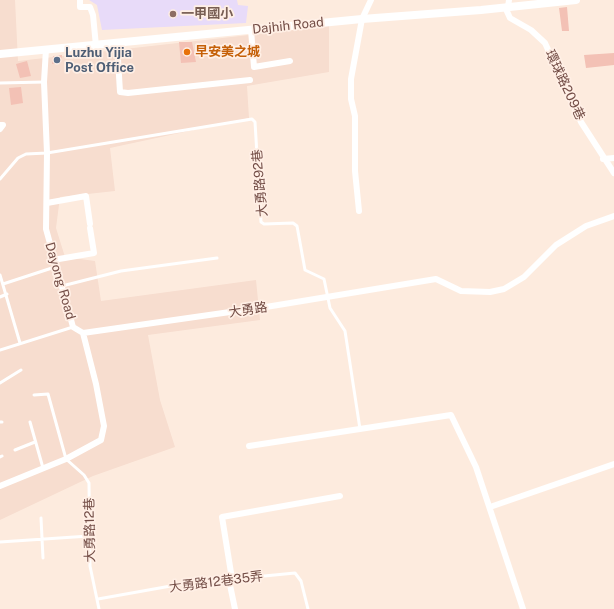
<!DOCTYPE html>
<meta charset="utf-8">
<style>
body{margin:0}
canvas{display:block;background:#fdebde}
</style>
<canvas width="614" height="609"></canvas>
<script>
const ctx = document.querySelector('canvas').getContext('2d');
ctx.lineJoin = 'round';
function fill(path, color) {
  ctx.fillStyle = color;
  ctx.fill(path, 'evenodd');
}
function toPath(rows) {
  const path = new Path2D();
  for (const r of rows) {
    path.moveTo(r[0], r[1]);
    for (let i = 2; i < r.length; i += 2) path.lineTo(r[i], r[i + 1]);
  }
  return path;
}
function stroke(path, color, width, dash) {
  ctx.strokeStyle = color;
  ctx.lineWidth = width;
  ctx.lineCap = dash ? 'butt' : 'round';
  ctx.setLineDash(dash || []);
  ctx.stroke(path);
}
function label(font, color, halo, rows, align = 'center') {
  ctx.font = font + ' "Public Sans","Noto Sans TC",sans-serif';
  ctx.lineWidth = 3.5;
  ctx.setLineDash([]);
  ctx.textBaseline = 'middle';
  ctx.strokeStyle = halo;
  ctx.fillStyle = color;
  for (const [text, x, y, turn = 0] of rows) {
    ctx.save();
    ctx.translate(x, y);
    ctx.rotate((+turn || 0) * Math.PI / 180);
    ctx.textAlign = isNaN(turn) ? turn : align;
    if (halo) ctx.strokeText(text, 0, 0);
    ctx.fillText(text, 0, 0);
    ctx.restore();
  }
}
fill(toPath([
 [0,0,15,0,18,61,329,26,329,72,247,86,249,118,110,148,115,191,60,197,56,228,65,257,95,261,101,301,256,280,260,320,148,335,160,400,175,447,93,476,0,520]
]), '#f7ddcf');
fill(toPath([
 [89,0,237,0,238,5,248,6,246,23,102,30,97,5]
]), '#e8dbf9');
fill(toPath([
 [567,7,569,31,562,31,559,8],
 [179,42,192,42,196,62,181,63],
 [614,53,614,65,586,68,584,55],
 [62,55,61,63,52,64,53,56],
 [27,61,31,76,20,78,16,64],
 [21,87,23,103,11,105,9,88]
]), '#f3c1b5');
stroke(toPath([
 [0,83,44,82],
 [0,179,18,158,26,154,47,153,252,119,255,122,261,222,264,224,293,223,297,226,305,270,324,279,330,308,345,331,360,429],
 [0,275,20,343],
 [3,284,55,267],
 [62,286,121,271,217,258],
 [0,297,7,294],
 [0,350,73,327],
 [0,383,21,370],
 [34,395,48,394,66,459,84,475,89,483,90,566,99,609],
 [0,422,2,422],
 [30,422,43,468],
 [15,450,35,442],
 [0,457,2,456],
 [41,518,43,558],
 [0,542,89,536],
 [98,599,182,584,295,573,301,581,308,609]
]), '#fff', 3);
stroke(toPath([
 [80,0,80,7,90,7,93,15,96,46],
 [505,7,510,18,531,30,545,43,581,122,614,173],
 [508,7,509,0],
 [251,30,254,67,290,61],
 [117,43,120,92,128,93,250,80],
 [0,125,3,125,0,129],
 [603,159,614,158],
 [47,203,86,196,90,224],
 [359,211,355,171,355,116,351,99,351,79,362,19,371,0],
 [53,260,94,253,90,228],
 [83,333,272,306,436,279,461,291,490,292,504,289,524,277,556,245,586,226,614,216],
 [249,446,451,415,476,467,523,609],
 [0,486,66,459,101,440,104,426,96,384,83,333,73,327,46,229,47,153,44,82,46,49],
 [490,507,614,464],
 [235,609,230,585,232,579,222,517,340,496]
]), '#fff', 6);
stroke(toPath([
 [0,54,362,19,481,10,576,0]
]), '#fff', 8);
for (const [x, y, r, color] of [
 [173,14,4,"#8d6e63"],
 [187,52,4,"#e8710a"],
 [57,60,4,"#5c6f8a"]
]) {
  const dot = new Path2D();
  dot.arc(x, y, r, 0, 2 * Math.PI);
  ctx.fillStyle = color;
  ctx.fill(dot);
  stroke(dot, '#ffefe5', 1.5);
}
label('bold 13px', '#785e54', '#ffefe5', [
 ["一甲國小",181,14]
], 'left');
label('13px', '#734d46', '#ffefe5', [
 ["Dajhih Road",288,26,-6],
 ["環球路209巷",565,85,65],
 ["大勇路92巷",260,183,-95],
 ["Dayong Road",60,281,74],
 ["大勇路",248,310,-8],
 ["大勇路12巷",90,530,-91],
 ["大勇路12巷35弄",216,582,-7]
]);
label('bold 13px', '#c56008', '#ffefe5', [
 ["早安美之城",195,52]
], 'left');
label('bold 13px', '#4e5e75', '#ffefe5', [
 ["Luzhu Yijia",65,53],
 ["Post Office",65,68]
], 'left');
</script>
